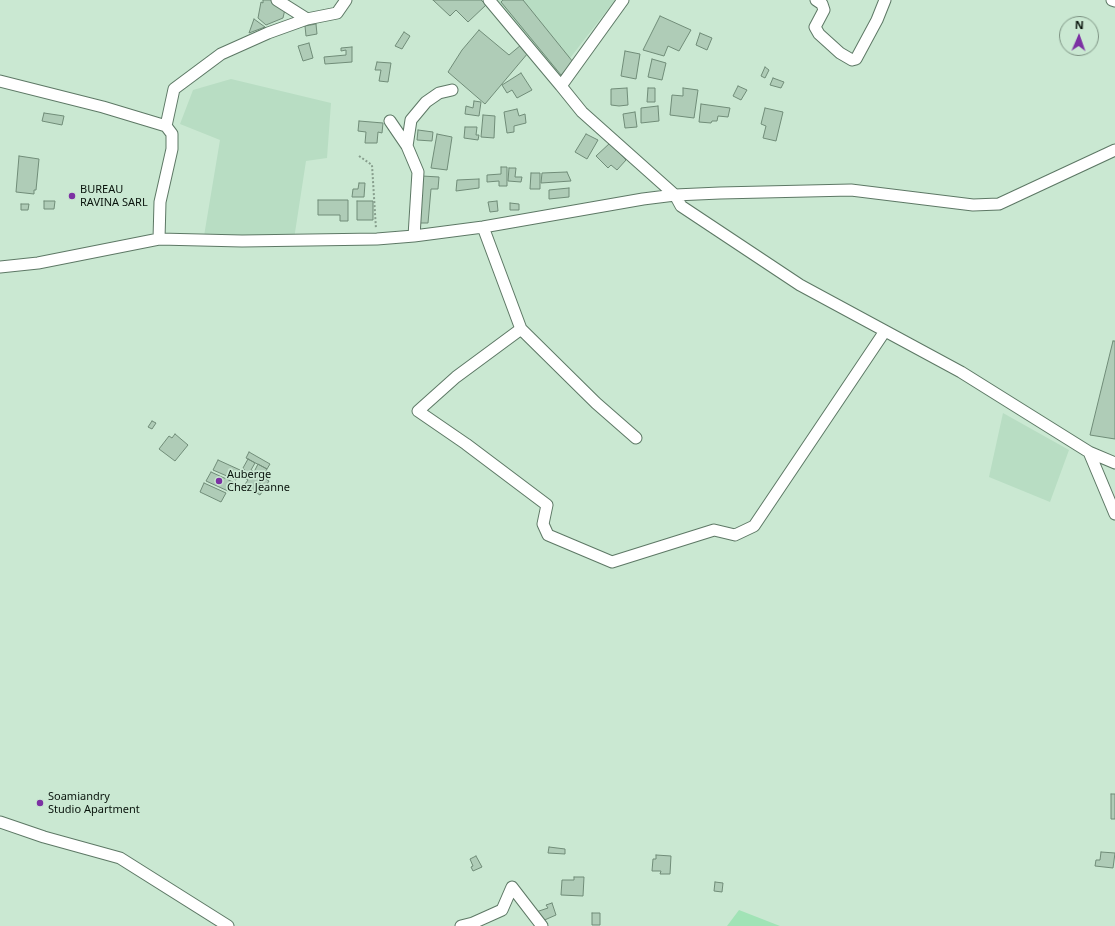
<!DOCTYPE html>
<style>
body{margin:0}
#map{position:relative;width:1115px;height:926px;overflow:hidden;background:#cae8d2;font-family:"Noto Sans",sans-serif}
canvas{display:block}
.north{position:absolute;left:1059px;top:16px;width:40px;height:40px;box-sizing:border-box;background:#cae8d2;border:1px solid #7d9383;border-radius:50%;rotate:2deg;font-size:11px;font-weight:700;line-height:16px;text-align:center;color:#09130c}
.north::after{content:'';display:block;margin:auto;width:14px;height:18px;background:#7c31a3;clip-path:polygon(50% 0,100% 100%,50% 72%,0 100%)}
</style>
<div id="map">
<canvas width="1115" height="926"></canvas>
<div class="north">N</div>
</div>
<script>
const ctx = document.querySelector('canvas').getContext('2d');
ctx.lineJoin = 'round';
function fill(path, color) {
  ctx.fillStyle = color;
  ctx.fill(path, 'evenodd');
}
function toPath(rows) {
  const path = new Path2D();
  for (const r of rows) {
    path.moveTo(r[0], r[1]);
    for (let i = 2; i < r.length; i += 2) path.lineTo(r[i], r[i + 1]);
  }
  return path;
}
function stroke(path, color, width, dash) {
  ctx.strokeStyle = color;
  ctx.lineWidth = width;
  ctx.lineCap = dash ? 'butt' : 'round';
  ctx.setLineDash(dash || []);
  ctx.stroke(path);
}
function label(font, color, halo, rows, align = 'center') {
  ctx.font = font + ' "Noto Sans",sans-serif';
  ctx.lineWidth = 3.5;
  ctx.setLineDash([]);
  ctx.textBaseline = 'middle';
  ctx.strokeStyle = halo;
  ctx.fillStyle = color;
  for (const [text, x, y, turn = 0] of rows) {
    ctx.save();
    ctx.translate(x, y);
    ctx.rotate((+turn || 0) * Math.PI / 180);
    ctx.textAlign = isNaN(turn) ? turn : align;
    if (halo) ctx.strokeText(text, 0, 0);
    ctx.fillText(text, 0, 0);
    ctx.restore();
  }
}
fill(toPath([
 [490,0,615,0,557,75],
 [231,79,331,103,327,158,306,161,294,239,204,236,220,140,180,124,193,90],
 [1003,413,1069,450,1050,502,989,477]
]), '#b8ddc3');
fill(toPath([
 [739,910,780,926,727,926]
]), '#a1e3b6');
const building = toPath([
 [263,0,274,0,285,9,283,18,266,25,258,18,261,2,263,3,263,0],
 [433,0,481,0,486,5,468,22,456,10,450,16,433,0],
 [503,0,523,0,573,62,561,75,501,2,503,0],
 [660,16,691,30,679,51,668,46,664,56,643,50,660,16],
 [254,19,265,27,249,33,254,19],
 [316,24,317,34,306,36,305,26,316,24],
 [479,30,509,55,521,45,528,53,485,104,448,72,462,50,479,30],
 [404,32,410,36,402,49,395,46,404,32],
 [700,33,712,38,707,50,696,45,700,33],
 [309,43,313,58,303,61,298,46,309,43],
 [352,47,352,62,325,64,324,57,346,55,346,50,341,51,341,48,352,47],
 [625,51,640,54,636,79,621,76,625,51],
 [652,59,666,63,662,80,648,77,652,59],
 [377,62,391,63,388,82,379,81,381,70,375,70,377,62],
 [765,67,769,70,765,78,761,76,765,67],
 [521,73,532,90,517,98,512,90,507,93,502,85,521,73],
 [773,78,784,82,781,88,770,85,773,78],
 [738,86,747,90,741,100,733,96,738,86],
 [627,88,628,105,619,106,611,105,611,89,627,88],
 [648,88,655,88,655,102,647,102,648,88],
 [683,88,698,90,694,118,670,115,672,95,683,96,683,88],
 [474,101,481,102,479,116,465,114,466,106,473,108,474,101],
 [701,104,730,108,728,117,718,116,717,121,712,121,711,123,699,122,701,104],
 [658,106,659,121,641,123,641,108,658,106],
 [765,108,783,112,776,141,763,138,766,126,761,124,765,108],
 [517,109,519,116,525,114,526,123,514,126,514,132,507,133,504,112,517,109],
 [635,112,637,127,625,128,623,114,635,112],
 [44,113,64,116,62,125,42,121,44,113],
 [483,115,495,116,494,138,481,137,483,115],
 [359,121,383,123,382,133,378,132,377,143,365,143,366,132,358,131,359,121],
 [465,127,477,127,476,135,479,135,478,140,464,138,465,127],
 [418,130,433,132,432,141,417,140,418,130],
 [437,134,452,137,447,170,431,168,437,134],
 [586,134,598,140,587,159,575,152,586,134],
 [610,143,626,160,617,170,611,165,608,168,596,156,610,143],
 [19,156,39,159,36,190,34,190,34,194,16,192,19,156],
 [501,167,507,167,507,186,499,186,499,181,487,182,487,175,501,174,501,167],
 [509,168,516,168,515,177,522,177,521,182,508,181,509,168],
 [567,172,571,181,541,183,542,173,567,172],
 [531,173,540,173,540,189,530,189,531,173],
 [422,176,439,177,438,189,431,189,428,223,417,223,422,176],
 [479,179,479,188,456,191,457,180,479,179],
 [359,183,365,183,364,197,352,197,353,189,358,189,359,183],
 [569,188,569,197,549,199,549,190,569,188],
 [318,200,348,200,348,221,340,221,340,215,318,215,318,200],
 [44,201,55,201,54,209,44,209,44,201],
 [357,201,373,201,373,220,357,220,357,201],
 [497,201,498,211,490,212,488,202,497,201],
 [510,203,519,204,519,210,510,210,510,203],
 [21,204,29,204,28,210,21,210,21,204],
 [1113,341,1115,341,1115,439,1090,435,1113,341],
 [152,421,156,423,152,429,148,427,152,421],
 [175,434,188,445,175,461,159,449,169,436,172,438,175,434],
 [249,452,270,464,267,469,246,458,249,452],
 [248,459,255,463,251,470,254,472,258,464,267,469,254,493,243,487,248,480,241,476,245,470,243,468,248,459],
 [218,460,240,470,236,480,213,470,218,460],
 [211,472,233,482,228,491,206,481,211,472],
 [264,478,269,481,260,495,255,492,264,478],
 [204,483,226,493,221,502,200,492,204,483],
 [1111,794,1115,794,1115,819,1111,819,1111,794],
 [549,847,565,849,565,854,548,853,549,847],
 [1101,852,1115,853,1113,868,1095,866,1096,860,1100,860,1101,852],
 [656,855,671,856,670,874,660,874,661,871,652,871,653,859,656,859,656,855],
 [476,856,482,867,473,871,471,867,473,866,470,859,476,856],
 [574,877,584,877,583,896,561,895,562,880,574,880,574,877],
 [715,882,723,883,722,892,714,891,715,882],
 [552,903,556,915,540,922,536,912,548,908,546,905,552,903],
 [592,913,600,913,600,925,592,925,592,913]
]);
fill(building, '#afccb7');
stroke(building, '#708c78', 1);
const minor = toPath([
 [277,0,307,19],
 [489,0,561,86],
 [623,0,561,86,582,112,675,195,681,206,800,285,961,372,1089,452,1115,514],
 [816,0,822,4,824,10,815,27,819,34,840,53,852,60,856,59,877,20,885,0],
 [1112,0,1115,1],
 [0,81,103,107,166,126,172,134,172,149,160,202,159,239,242,241,377,239,414,236,483,227,643,199,675,195,720,193,851,190,973,205,999,204,1115,150],
 [390,121,407,146],
 [166,126,174,89,221,54,268,33,307,19,337,13,346,0],
 [483,227,521,329,596,403,636,438],
 [414,236,418,172,407,146,411,120,426,102,439,93,452,90],
 [0,267,38,263,159,239],
 [521,329,456,377,418,411,466,444,547,505,543,524,548,535,612,562,714,530,735,535,754,526,885,331],
 [1089,452,1115,463],
 [0,822,44,837,120,858,228,926],
 [461,926,473,923,502,910,512,887,542,926]
]);
stroke(minor, '#5d7865', 13);
stroke(toPath([
 [359,156,372,165,376,229]
]), '#879e8d', 2, [2, 2]);
stroke(minor, '#fff', 11);
for (const [x, y, r, color] of [
 [72,196,4,"#7c31a3"],
 [219,481,4,"#7c31a3"],
 [40,803,4,"#7c31a3"]
]) {
  const dot = new Path2D();
  dot.arc(x, y, r, 0, 2 * Math.PI);
  ctx.fillStyle = color;
  ctx.fill(dot);
  stroke(dot, '#cae8d2', 1.5);
}
label('11px', '#09130c', '#cae8d2', [
 ["BUREAU",80,190],
 ["RAVINA SARL",80,203],
 ["Auberge",227,475],
 ["Chez Jeanne",227,488],
 ["Soamiandry",48,797],
 ["Studio Apartment",48,810]
], 'left');
</script>
